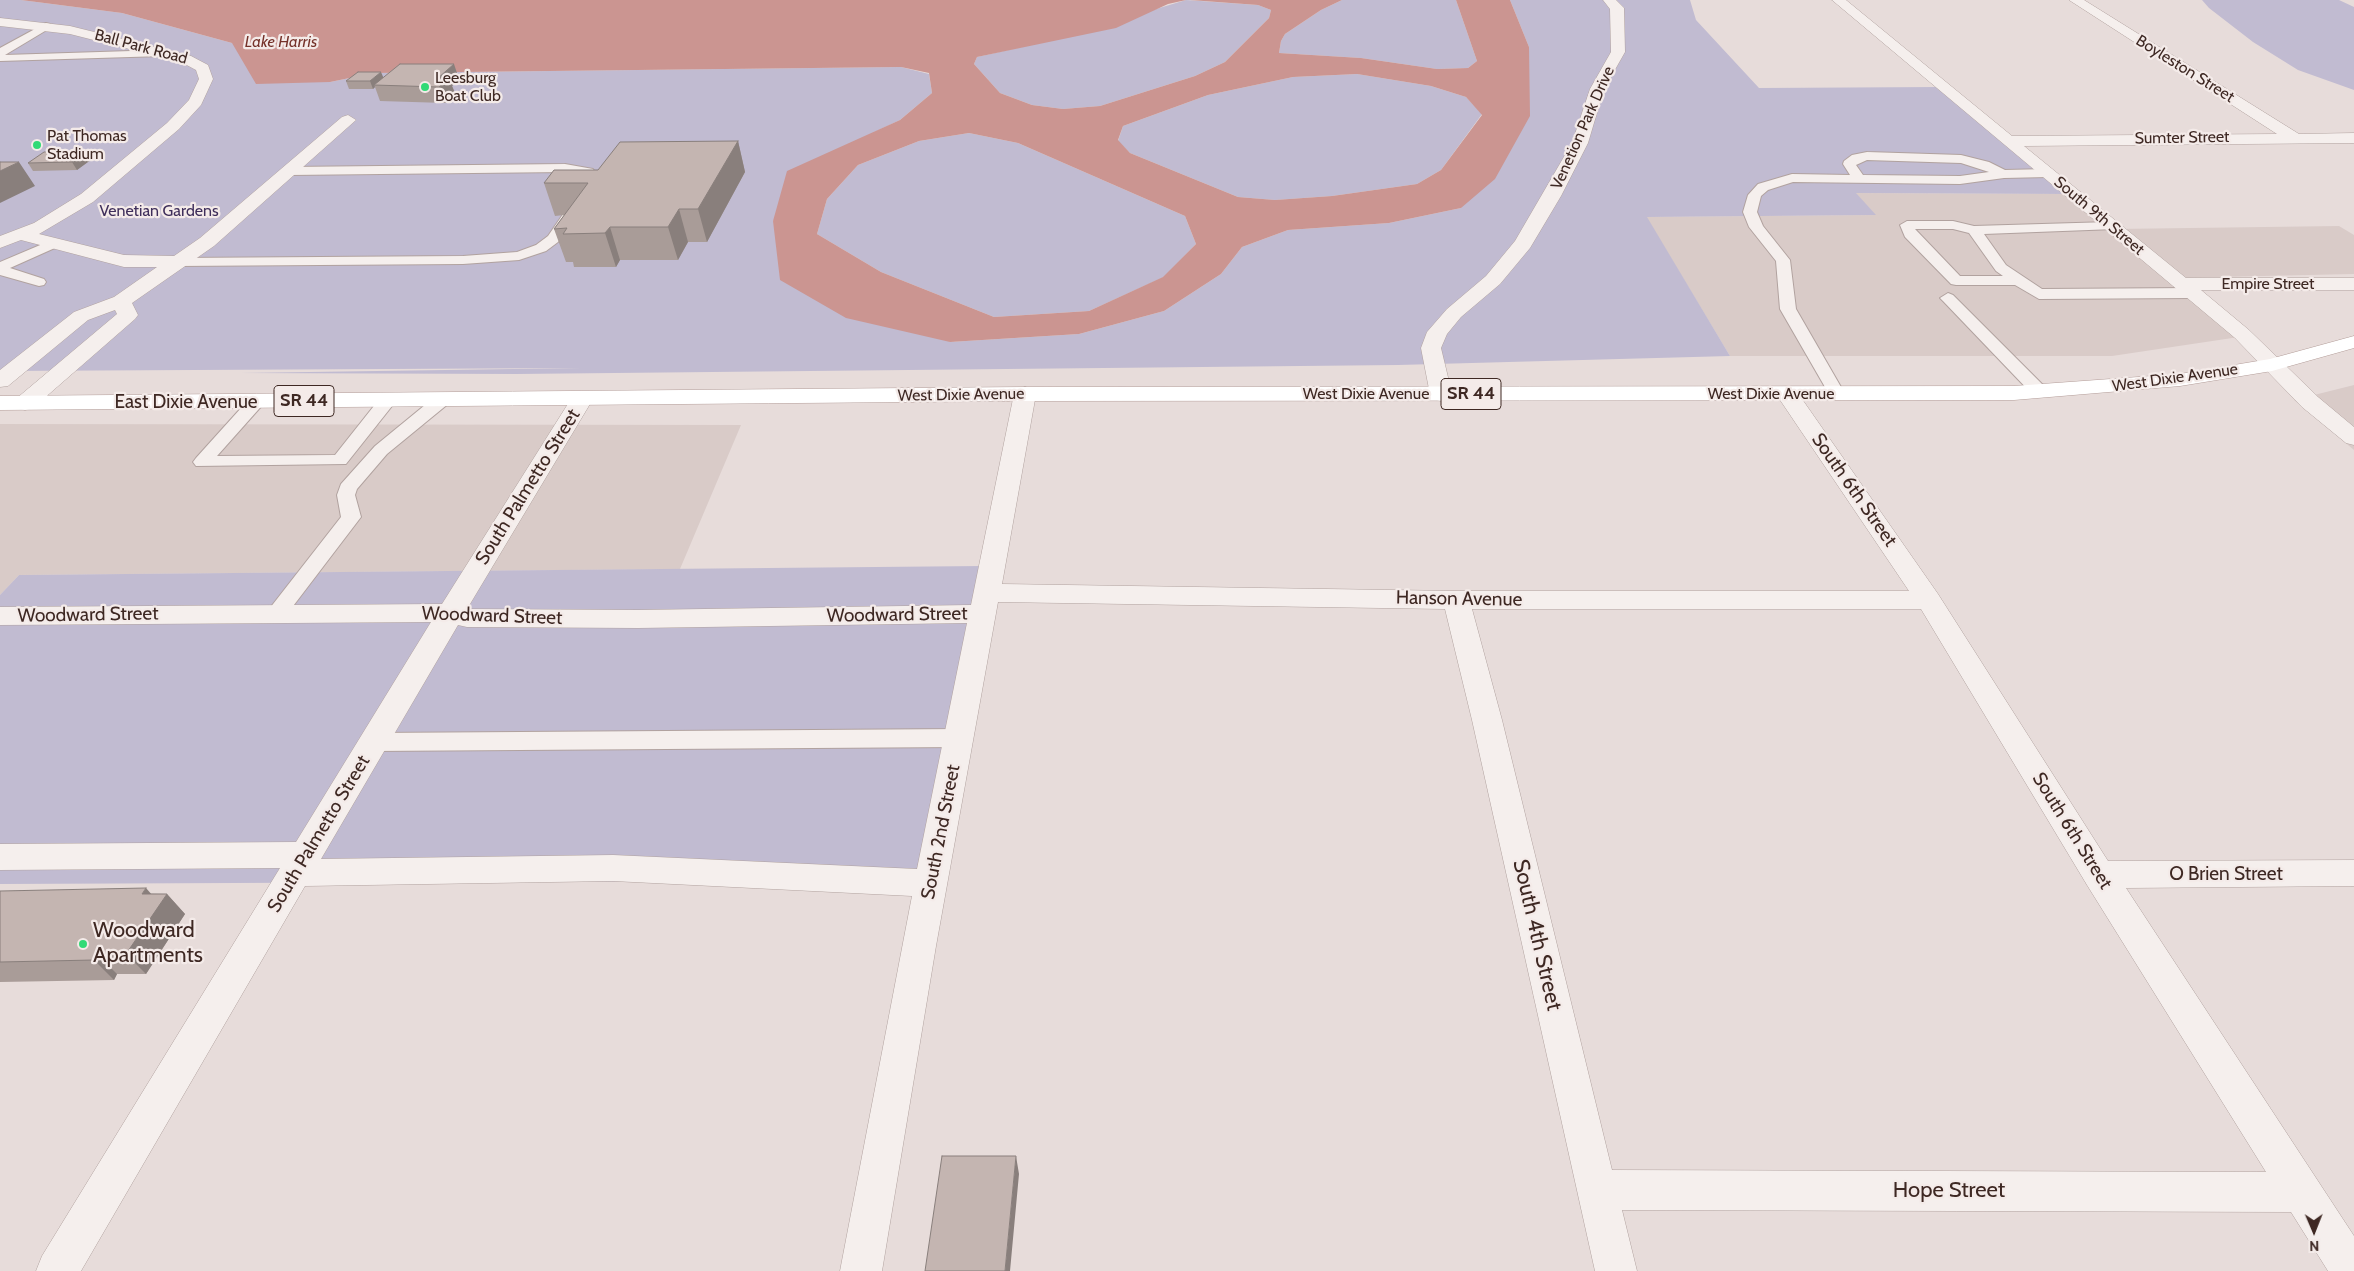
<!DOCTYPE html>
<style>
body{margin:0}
#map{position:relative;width:2354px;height:1271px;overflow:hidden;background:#e7dcda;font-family:Cabin,sans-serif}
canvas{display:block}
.north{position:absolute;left:2289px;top:1206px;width:50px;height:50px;-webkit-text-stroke:4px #f4ebe9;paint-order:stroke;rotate:179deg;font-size:14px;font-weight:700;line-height:20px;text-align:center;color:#3e2823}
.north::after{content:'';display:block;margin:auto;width:18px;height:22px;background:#3e2823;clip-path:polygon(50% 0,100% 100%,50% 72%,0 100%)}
</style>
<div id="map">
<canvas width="2354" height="1271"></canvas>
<div class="north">N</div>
</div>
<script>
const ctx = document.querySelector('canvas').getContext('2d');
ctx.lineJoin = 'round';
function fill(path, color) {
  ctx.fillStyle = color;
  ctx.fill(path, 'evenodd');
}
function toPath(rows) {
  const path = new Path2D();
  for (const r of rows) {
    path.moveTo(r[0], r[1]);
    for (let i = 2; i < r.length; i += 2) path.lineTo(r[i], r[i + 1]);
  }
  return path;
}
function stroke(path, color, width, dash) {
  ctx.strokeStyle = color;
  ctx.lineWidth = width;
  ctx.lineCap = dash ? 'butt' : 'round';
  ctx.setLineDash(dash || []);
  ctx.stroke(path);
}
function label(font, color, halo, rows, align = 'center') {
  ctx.font = font + ' Cabin,sans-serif';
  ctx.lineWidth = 4.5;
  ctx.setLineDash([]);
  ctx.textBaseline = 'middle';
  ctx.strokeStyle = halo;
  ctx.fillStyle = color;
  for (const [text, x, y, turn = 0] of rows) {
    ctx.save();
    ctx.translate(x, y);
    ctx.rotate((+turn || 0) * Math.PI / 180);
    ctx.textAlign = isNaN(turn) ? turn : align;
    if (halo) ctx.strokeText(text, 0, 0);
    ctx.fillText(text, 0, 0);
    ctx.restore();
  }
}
fill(toPath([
 [1855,193,2070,194,2116,229,2339,226,2354,235,2354,274,2170,278,2239,337,2112,356,1730,356,1646,217,1875,215],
 [2354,385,2354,450,2294,400],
 [0,424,741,425,680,569,19,575,0,595]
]), '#d9cbc8');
fill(toPath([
 [0,0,21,0,122,13,232,43,330,82,374,73,901,67,929,74,932,93,900,120,847,145,773,221,950,342,1079,334,1164,311,1221,274,1242,247,1288,230,1389,223,1461,208,1529,47,1510,0,1690,0,1696,20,1759,88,1940,87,2070,194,1856,193,1876,215,1647,217,1730,356,1398,365,516,374,241,373,581,368,0,371],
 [1186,0,1258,5,1271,10,1269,18,1225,62,1195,76,1100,106,1063,109,1032,105,1000,93,974,64,977,57,1053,40],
 [1342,0,1456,0,1477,61,1468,68,1437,69,1361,58,1279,53,1281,41,1285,34,1321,10],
 [2202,0,2339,0,2354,7,2354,90,2298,70,2253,42,2209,8],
 [1357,74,1431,86,1466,97,1482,114,1441,170,1417,184,1332,196,1275,200,1238,197,1130,153,1118,141,1123,126,1208,95,1293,77],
 [969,133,1018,143,1185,216,1196,244,1164,277,1089,311,994,317,881,272,817,234,827,199,858,165,919,141],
 [983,566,934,880,0,884,0,595,19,575]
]), '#c1bbd1');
fill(toPath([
 [21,0,1186,0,1168,4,1116,28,977,57,974,64,1000,93,1032,105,1063,109,1100,106,1195,76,1225,62,1269,18,1271,10,1258,5,1190,0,1342,0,1321,10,1285,34,1281,41,1279,53,1361,58,1437,69,1468,68,1477,61,1456,0,1510,0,1529,47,1530,116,1495,179,1461,208,1389,223,1288,230,1242,247,1221,274,1164,311,1079,334,950,342,846,318,780,280,773,221,787,171,900,120,932,93,929,73,901,67,374,73,330,82,256,84,232,43,122,13],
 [1357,74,1431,86,1466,97,1482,115,1441,170,1417,184,1332,196,1275,200,1238,197,1130,153,1118,140,1123,126,1208,95,1293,77],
 [969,133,1018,143,1185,216,1196,244,1163,277,1089,311,994,317,881,272,817,234,827,199,858,165,919,141]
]), '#cb9591');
const service = toPath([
 [46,23,50,24,50,28,5,55,163,50,168,53,163,56,0,61,0,48,46,23],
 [1867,152,1961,155,1989,162,2005,170,2048,169,2055,173,2048,177,2004,178,1960,184,1793,182,1768,190,1761,196,1757,212,1763,226,1790,260,1796,309,1845,394,1843,398,1837,399,1831,398,1829,394,1780,309,1776,261,1749,227,1743,212,1748,195,1758,184,1792,174,1850,175,1843,164,1844,161,1852,155,1867,152],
 [1867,160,1961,163,1989,172,1960,176,1863,175,1856,165,1867,160],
 [565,164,593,169,600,181,558,242,546,251,519,260,463,264,177,266,170,262,177,258,463,256,517,252,536,245,548,236,586,181,583,175,565,172,289,175,283,171,289,167,565,164],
 [1907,221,1953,221,1974,226,2110,222,2117,226,2115,229,1984,234,2006,265,2042,289,2193,288,2201,293,2193,298,2039,299,2015,285,1956,285,1951,284,1905,237,1900,225,1907,221],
 [1915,229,1953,229,1969,233,1996,271,2003,276,1960,276,1915,229],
 [52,240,57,241,59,244,57,247,10,268,44,279,46,282,44,285,39,286,0,275,0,262,52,240],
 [1948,293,1953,295,2046,388,2048,392,2046,396,2034,396,1943,301,1940,298,1948,293],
 [442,395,448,396,451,400,448,404,387,454,357,489,355,495,361,517,284,618,277,620,270,618,267,613,270,608,341,517,337,495,341,484,375,446,436,396,442,395],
 [257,396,263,397,266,401,217,456,335,455,381,397,393,397,396,401,346,464,196,466,193,462,196,458,251,397,257,396],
 [960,729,968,732,972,738,968,744,960,747,373,751,365,748,361,742,365,736,373,733,960,729]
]);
const minor = toPath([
 [1603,0,1616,0,1624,8,1625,52,1604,89,1588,143,1561,196,1530,248,1500,284,1461,317,1447,334,1441,348,1452,394,1449,399,1441,401,1433,399,1430,394,1421,348,1427,332,1447,309,1486,276,1515,241,1572,143,1590,89,1611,52,1610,9,1603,0],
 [1832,0,1846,0,2012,136,2277,134,2069,0,2084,0,2299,134,2354,133,2354,143,2024,146,2186,278,2354,278,2354,290,2201,290,2249,330,2318,397,2354,427,2354,445,2346,443,2302,407,2235,338,1832,0],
 [0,18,70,26,191,56,208,65,213,79,201,105,179,129,93,202,39,234,124,255,174,256,200,238,342,117,348,115,356,120,214,246,132,303,138,315,135,319,33,408,25,410,17,408,14,403,17,398,117,314,115,310,88,320,8,386,0,387,0,370,74,312,114,297,157,267,124,267,21,240,0,248,0,236,34,223,81,194,167,123,189,100,199,79,196,70,181,62,70,34,0,26,0,18],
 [1025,387,1033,389,1036,394,1002,584,1456,591,1909,591,1776,394,1779,389,1787,387,1795,389,1938,594,2108,861,2354,860,2354,886,2126,888,2354,1236,2354,1271,2328,1271,2291,1212,1622,1210,1637,1271,1595,1271,1472,720,1445,609,998,602,936,946,882,1271,840,1271,912,896,613,881,305,886,81,1271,36,1271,42,1256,280,868,0,870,0,844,296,842,431,622,0,625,0,607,442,604,571,399,574,394,582,392,590,394,593,399,467,609,638,610,971,605,1014,394,1017,389,1025,387],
 [1472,609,1921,609,2087,885,2266,1172,1612,1170,1502,720,1472,609],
 [967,623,917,869,613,855,321,859,458,625,467,627,638,628,967,623]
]);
const primary = toPath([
 [2354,336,2354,348,2272,371,2180,386,2014,400,1025,401,0,410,0,396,1025,387,2014,386,2180,374,2270,359,2354,336]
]);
stroke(service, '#b1a29f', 2);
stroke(minor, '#b1a29f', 1);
stroke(primary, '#b39d99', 1);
fill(service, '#f5efed');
fill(minor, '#f5efed');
fill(primary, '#fff');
fill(toPath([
 [383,78,459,79,452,86,455,93,445,103,380,101,375,87,373,89,349,89,346,81],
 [738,141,745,172,707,242,688,242,678,260,620,260,616,267,574,267,573,262,566,262,554,229,564,215,555,216,544,183,598,170],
 [92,159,77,170,33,171,28,163],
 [0,891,167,894,185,914,146,974,117,974,114,980,0,982]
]), '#a99c98');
fill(toPath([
 [454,64,459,79,452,86,455,93,445,103,439,87,438,78],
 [381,72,384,79,374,85,375,87,373,89,370,81],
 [738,141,745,172,707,242,698,209],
 [87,151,92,159,77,170,72,162],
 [19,162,35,186,0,203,0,171],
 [679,209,688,242,678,260,668,227],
 [610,227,620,260,616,267,605,233],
 [146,888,160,904,167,894,185,914,146,974,126,954,142,894],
 [97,954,117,974,114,980,94,960],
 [1016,1156,1019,1174,1010,1271,1005,1271]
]), '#897f7c');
const building = toPath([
 [400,64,454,64,438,78,449,78,439,87,374,85,400,64],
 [358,72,381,72,370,81,346,81,358,72],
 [738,141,698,209,679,209,668,227,610,227,605,233,563,234,567,228,554,229,588,183,544,183,554,170,598,170,620,142,738,141],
 [87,151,72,162,28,163,44,152,87,151],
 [0,162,19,162,0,171,0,162],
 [146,888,142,894,167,894,126,954,97,954,94,960,0,962,0,891,146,888],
 [942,1156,1016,1156,1005,1271,925,1271,942,1156]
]);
fill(building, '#c4b5b1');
stroke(building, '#897f7c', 1);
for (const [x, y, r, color] of [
 [425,87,5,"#31da76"],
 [37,145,5,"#31da76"],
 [83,944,5,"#31da76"]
]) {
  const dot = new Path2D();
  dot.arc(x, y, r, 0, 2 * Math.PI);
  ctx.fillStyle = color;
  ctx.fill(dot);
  stroke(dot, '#f4ebe9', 2);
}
label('italic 16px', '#75322a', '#f4ebe9', [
 ["Lake Harris",281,42]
]);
label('16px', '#3e2823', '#f4ebe9', [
 ["Ball Park Road",141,47,15],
 ["Boyleston Street",2185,69,32],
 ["Venetion Park Drive",1583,128,-66],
 ["Sumter Street",2182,138,-1],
 ["South 9th Street",2099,216,40],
 ["Empire Street",2268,284],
 ["West Dixie Avenue",2175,378,-8],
 ["West Dixie Avenue",1366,394],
 ["West Dixie Avenue",1771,394],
 ["West Dixie Avenue",961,395,-1]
]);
label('16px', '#3e2823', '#f4ebe9', [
 ["Leesburg",435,78],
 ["Boat Club",435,96],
 ["Pat Thomas",47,136],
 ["Stadium",47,154]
], 'left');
label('16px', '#3f2f5b', '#f4ebe9', [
 ["Venetian Gardens",159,211]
]);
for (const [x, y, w] of [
 [1471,394,60],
 [304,401,60]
]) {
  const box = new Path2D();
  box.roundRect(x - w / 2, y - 15.5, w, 31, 4);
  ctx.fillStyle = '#f4ebe9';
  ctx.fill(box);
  stroke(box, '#3e2823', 1);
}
label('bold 18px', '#3e2823', null, [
 ["SR 44",1471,394],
 ["SR 44",304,401]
]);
label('19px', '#3e2823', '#f4ebe9', [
 ["East Dixie Avenue",186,402],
 ["South Palmetto Street",528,487,-58],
 ["South 6th Street",1854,490,55],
 ["Hanson Avenue",1459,599,1],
 ["Woodward Street",88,615,-1],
 ["Woodward Street",897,615,-1],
 ["Woodward Street",492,616,2],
 ["South 6th Street",2072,831,58],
 ["South 2nd Street",941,832,-79],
 ["South Palmetto Street",319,834,-59],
 ["O Brien Street",2226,874]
]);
label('22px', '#3e2823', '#f4ebe9', [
 ["Woodward",93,931],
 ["Apartments",93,956]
], 'left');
label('22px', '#3e2823', '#f4ebe9', [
 ["South 4th Street",1537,935,77],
 ["Hope Street",1949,1191]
]);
</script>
